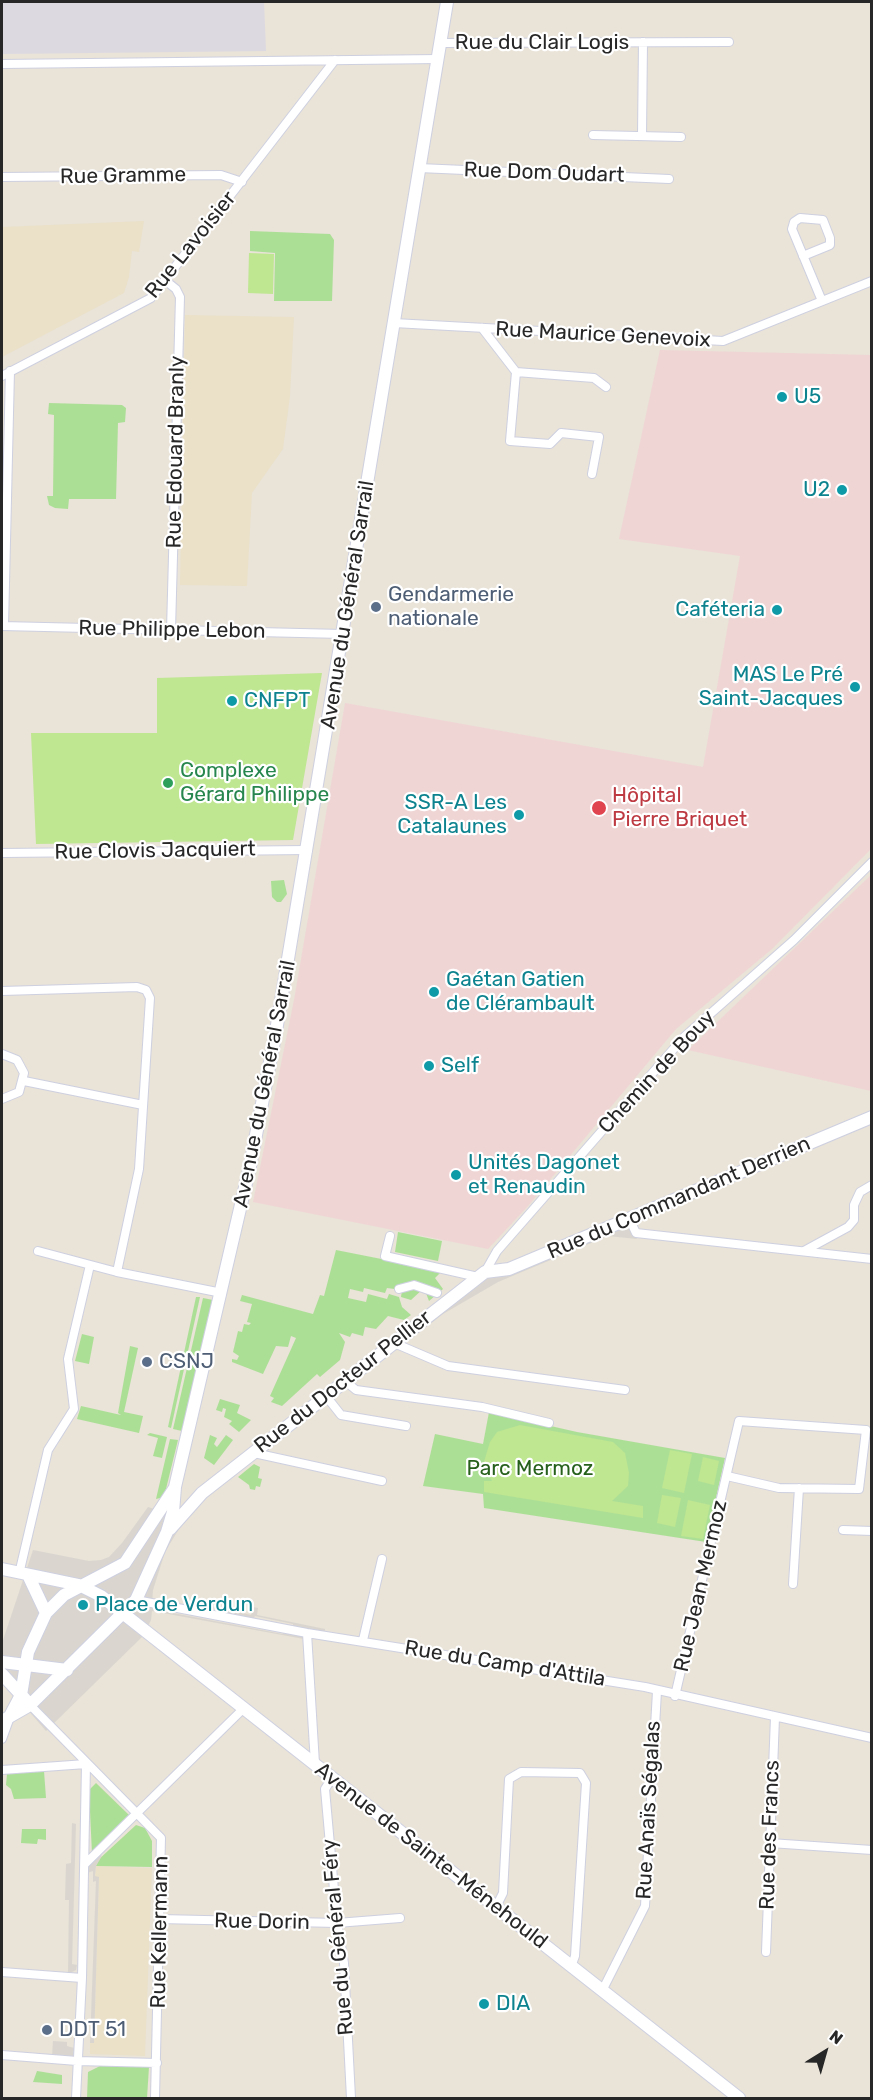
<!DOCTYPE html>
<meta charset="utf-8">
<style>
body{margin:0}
#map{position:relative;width:873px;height:2100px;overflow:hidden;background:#e9e3d8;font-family:Rubik,sans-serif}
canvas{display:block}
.frame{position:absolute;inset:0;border:3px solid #272727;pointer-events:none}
.north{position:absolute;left:795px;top:2022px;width:60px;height:60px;-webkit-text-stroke:4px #fff;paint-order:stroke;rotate:37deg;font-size:16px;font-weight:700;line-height:24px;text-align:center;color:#272727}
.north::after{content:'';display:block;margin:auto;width:21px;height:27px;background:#272727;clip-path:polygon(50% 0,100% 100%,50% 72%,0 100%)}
</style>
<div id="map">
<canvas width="873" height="2100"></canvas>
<div class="frame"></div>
<div class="north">N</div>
</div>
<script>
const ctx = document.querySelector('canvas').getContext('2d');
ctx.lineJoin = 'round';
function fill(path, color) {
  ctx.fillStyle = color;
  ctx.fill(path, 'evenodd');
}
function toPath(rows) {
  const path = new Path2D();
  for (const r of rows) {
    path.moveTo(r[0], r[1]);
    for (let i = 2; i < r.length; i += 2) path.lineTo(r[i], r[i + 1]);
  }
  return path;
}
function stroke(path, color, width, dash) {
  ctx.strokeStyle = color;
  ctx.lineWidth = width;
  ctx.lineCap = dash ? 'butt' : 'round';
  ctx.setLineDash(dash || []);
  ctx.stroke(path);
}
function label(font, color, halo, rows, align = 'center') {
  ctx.font = font + ' Rubik,sans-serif';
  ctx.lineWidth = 4.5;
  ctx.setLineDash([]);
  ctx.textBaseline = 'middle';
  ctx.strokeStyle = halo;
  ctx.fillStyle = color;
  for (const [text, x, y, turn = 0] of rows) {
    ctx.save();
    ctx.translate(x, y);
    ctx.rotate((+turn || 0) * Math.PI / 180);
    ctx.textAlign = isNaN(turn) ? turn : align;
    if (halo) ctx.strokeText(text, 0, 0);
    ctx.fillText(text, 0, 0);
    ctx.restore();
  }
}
fill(toPath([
 [2,2,264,2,266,51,2,54]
]), '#dcd9e1');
fill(toPath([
 [144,221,139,252,132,251,129,277,124,293,2,357,2,227],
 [185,315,294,317,290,396,283,449,252,493,247,586,180,585],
 [96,1866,152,1868,145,2056,90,2054,90,2043,94,2043,99,1877,95,1877]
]), '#ebe1c8');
fill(toPath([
 [660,350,871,355,871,849,772,949,676,1029,528,1206,488,1249,253,1202,294,1000,345,703,703,767,740,556,619,539],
 [871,875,871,1091,688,1050]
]), '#f0d5d5');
fill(toPath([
 [250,231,330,234,334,240,332,301,274,301,275,253,250,251],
 [49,403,122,405,126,408,125,422,118,423,116,499,69,499,68,509,55,508,49,505,47,496,53,496,54,415,48,414],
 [284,880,287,894,281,902,277,902,272,897,271,881],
 [398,1232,442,1241,438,1261,395,1252],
 [336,1250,442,1271,435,1278,443,1289,429,1301,424,1288,411,1300,401,1297,402,1290,387,1288,385,1293,364,1288,363,1292,350,1289,348,1298,366,1302,368,1294,387,1299,389,1294,399,1297,402,1307,411,1315,404,1320,388,1316,376,1329,365,1327,363,1336,352,1333,350,1337,339,1333,345,1342,340,1360,320,1377,317,1374,282,1406,271,1402,274,1398,270,1396,296,1338,291,1336,288,1347,276,1346,263,1374,232,1362,232,1359,237,1360,239,1356,233,1352,238,1331,242,1332,244,1324,249,1325,251,1323,247,1322,252,1304,240,1301,242,1295,313,1314,320,1295,324,1296],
 [196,1297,200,1297,171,1428,168,1427],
 [203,1298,213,1300,182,1431,173,1429],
 [82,1334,94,1337,89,1364,75,1361],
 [130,1346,138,1348,124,1412,143,1416,139,1433,77,1419,81,1406,121,1415,118,1413],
 [220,1399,240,1405,237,1413,251,1420,239,1432,229,1424,232,1421,224,1417,226,1409,223,1408,222,1412,216,1410],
 [489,1412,577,1432,725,1458,706,1542,484,1508,483,1494,423,1486,435,1434,483,1444],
 [150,1433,167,1437,162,1458,153,1456,158,1438,147,1435],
 [210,1435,217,1438,214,1444,217,1447,226,1435,233,1440,214,1465,204,1458],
 [170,1439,178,1440,164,1497,156,1499],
 [254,1464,260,1467,258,1478,262,1479,260,1487,256,1486,255,1490,250,1489,249,1485,238,1477],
 [44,1771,46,1798,14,1799,11,1789,6,1785,7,1774],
 [96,1783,129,1815,92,1854,89,1790],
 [136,1825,145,1828,152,1841,152,1867,96,1866,97,1861],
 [22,1829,46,1829,46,1840,38,1839,37,1844,21,1843],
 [100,2066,149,2067,147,2098,87,2098,88,2072],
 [37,2071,62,2075,62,2084,33,2082]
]), '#acdf96');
fill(toPath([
 [249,253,274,254,273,294,248,293],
 [322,673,293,840,36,844,31,733,157,733,157,678],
 [520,1425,613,1442,625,1453,629,1473,628,1486,612,1501,643,1506,643,1518,484,1492,484,1481,492,1481,483,1465,490,1442,497,1432],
 [670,1450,692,1454,684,1493,662,1488],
 [703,1457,719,1461,714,1485,698,1481],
 [662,1495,681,1498,675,1527,657,1523],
 [688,1500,710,1505,703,1539,681,1536]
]), '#bfe691');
fill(toPath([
 [629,1221,637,1239,608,1236,498,1282,443,1314,403,1345,398,1343,479,1281,533,1264],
 [148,1507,185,1519,165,1552,153,1590,152,1604,158,1606,157,1610,283,1634,283,1631,301,1634,304,1639,152,1611,151,1620,143,1636,46,1731,2,1680,2,1643,33,1550,89,1561,101,1560,109,1557,122,1543],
 [227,1602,231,1603,230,1610,251,1615,253,1607,258,1608,257,1615,325,1629,325,1632,293,1627,293,1624,255,1616,253,1620,232,1613,231,1616,211,1608,209,1611,199,1609,199,1604,225,1609],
 [72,1823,76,1824,72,1964,77,1965,76,1970,68,1974,69,1900,65,1900,66,1864,71,1863],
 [99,1854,102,1856,96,1866,95,1876,99,1877,94,2043,90,2043,96,1881,93,1882,93,1871,87,1873,86,1864],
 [53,2041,67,2042,67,2046,74,2048,73,2057,52,2057]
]), '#dad6cf');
const minor = toPath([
 [441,43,729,42],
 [2,64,439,59],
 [593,135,681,137],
 [642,136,643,42],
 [419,168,669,179],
 [2,177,221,175,242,182],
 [803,256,830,245,830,238,823,220,800,218,794,222,792,229,822,301],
 [166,281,176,289,180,297,171,630],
 [394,323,723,341,872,281],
 [482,328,516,372,510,441,550,444,561,433,599,437,592,474],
 [516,372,594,378,606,387],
 [2,376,151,298,335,60],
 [2,626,343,634],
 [4,626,10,371],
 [2,853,308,850],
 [2,991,137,987,146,990,150,998,139,1169,117,1272],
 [2,1054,17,1060,24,1073,19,1092,2,1099],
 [24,1081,143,1105],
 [629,1218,636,1233,872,1259],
 [390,1236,385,1256,478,1277],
 [38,1251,117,1272,222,1293],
 [804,1251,848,1227,854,1220,854,1205,860,1192,872,1185],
 [485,1272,497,1251,684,1037,794,940,872,862],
 [399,1289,414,1285,437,1293],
 [394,1343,448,1366,625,1390],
 [345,1381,356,1390,482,1407,549,1423],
 [326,1396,341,1415,406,1426],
 [254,1453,382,1481],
 [843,1530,872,1531],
 [19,1574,48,1450,74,1409,68,1359,90,1265],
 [793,1584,799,1488],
 [136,1600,307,1633,645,1687,872,1738],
 [307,1633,315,1764],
 [363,1640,382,1559],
 [675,1696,739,1421,866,1430,859,1489,779,1488,727,1476],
 [30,1705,161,1838,155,2098],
 [2,1739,10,1717],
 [2,1770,86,1764],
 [332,1778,325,1789,337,1923,344,1963,351,2098],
 [770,1843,872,1850],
 [85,1864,244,1708],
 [496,1907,503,1893,509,1779,521,1772,580,1773,586,1783,575,1956,571,1967],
 [160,1919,337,1923,400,1918],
 [766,1952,775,1717],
 [2,1972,82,1978],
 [602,1991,645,1906,657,1691],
 [2,2055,77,2061,157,2063],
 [76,2098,82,1978,86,1764]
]);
const secondary = toPath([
 [170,1529,202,1493,485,1272,509,1269,872,1117],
 [2,1569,79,1585,101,1596,739,2098],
 [29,1577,46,1613],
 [2,1662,67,1670],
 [2,1674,25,1699],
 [11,1714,21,1695,28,1652,46,1613,64,1595,125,1563,174,1489],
 [2,1721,30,1705,136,1600,167,1532,173,1512,175,1487,250,1166,276,1031,447,2]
]);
stroke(minor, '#ced0e0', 10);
stroke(secondary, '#ced0e0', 14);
stroke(minor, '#fff', 8);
stroke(secondary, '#fff', 12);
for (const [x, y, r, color] of [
 [782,397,6,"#0f9aa8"],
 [842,490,6,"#0f9aa8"],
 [376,607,6,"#5c6f8a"],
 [777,610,6,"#0f9aa8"],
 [855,687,6,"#0f9aa8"],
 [232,701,6,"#0f9aa8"],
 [168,783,6,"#2e9e5b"],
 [599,808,8,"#e0444e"],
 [519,815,6,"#0f9aa8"],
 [434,992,6,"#0f9aa8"],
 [429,1066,6,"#0f9aa8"],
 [456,1175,6,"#0f9aa8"],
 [147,1362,6,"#5c6f8a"],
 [83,1605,6,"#0f9aa8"],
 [484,2004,6,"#0f9aa8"],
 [47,2030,6,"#5c6f8a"]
]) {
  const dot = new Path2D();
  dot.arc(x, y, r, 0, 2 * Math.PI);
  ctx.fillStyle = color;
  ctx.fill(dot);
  stroke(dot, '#fff', 2);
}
label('21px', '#272727', '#fff', [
 ["Rue du Clair Logis",542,43],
 ["Rue Dom Oudart",544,173,2],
 ["Rue Gramme",123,176,-1],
 ["Rue Lavoisier",191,245,-51],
 ["Rue Maurice Genevoix",603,335,3],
 ["Rue Edouard Branly",176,452,-89],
 ["Avenue du Général Sarrail",348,605,-81],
 ["Rue Philippe Lebon",172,630,1],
 ["Rue Clovis Jacquiert",155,851,-1],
 ["Chemin de Bouy",657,1072,-47],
 ["Avenue du Général Sarrail",265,1084,-79],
 ["Rue du Commandant Derrien",679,1198,-23],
 ["Rue du Docteur Pellier",343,1382,-38],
 ["Rue Jean Mermoz",701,1586,-77],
 ["Rue du Camp d'Attila",505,1664,9],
 ["Rue Anaïs Ségalas",649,1810,-87],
 ["Rue des Francs",770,1835,-88],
 ["Avenue de Sainte-Ménehould",431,1856,38],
 ["Rue Dorin",262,1922,1],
 ["Rue Kellermann",160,1932,-89],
 ["Rue du Général Féry",338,1937,-95]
]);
label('21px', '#0d838f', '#fff', [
 ["U5",794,397],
 ["U2",830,490,"right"],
 ["Caféteria",765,610,"right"],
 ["MAS Le Pré",843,675,"right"],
 ["Saint-Jacques",843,699,"right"],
 ["CNFPT",244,701],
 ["SSR-A Les",507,803,"right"],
 ["Catalaunes",507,827,"right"],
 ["Gaétan Gatien",446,980],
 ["de Clérambault",446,1004],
 ["Self",441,1066],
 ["Unités Dagonet",468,1163],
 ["et Renaudin",468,1187],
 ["Place de Verdun",95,1605],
 ["DIA",496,2004]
], 'left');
label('21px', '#4e5e75', '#fff', [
 ["Gendarmerie",388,595],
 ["nationale",388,619],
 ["CSNJ",159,1362],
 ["DDT 51",59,2030]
], 'left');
label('21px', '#27864d', '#fff', [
 ["Complexe",180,771],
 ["Gérard Philippe",180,795]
], 'left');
label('21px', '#be3a42', '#fff', [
 ["Hôpital",612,796],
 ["Pierre Briquet",612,820]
], 'left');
label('21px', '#26601b', '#fff', [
 ["Parc Mermoz",530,1469]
]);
</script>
